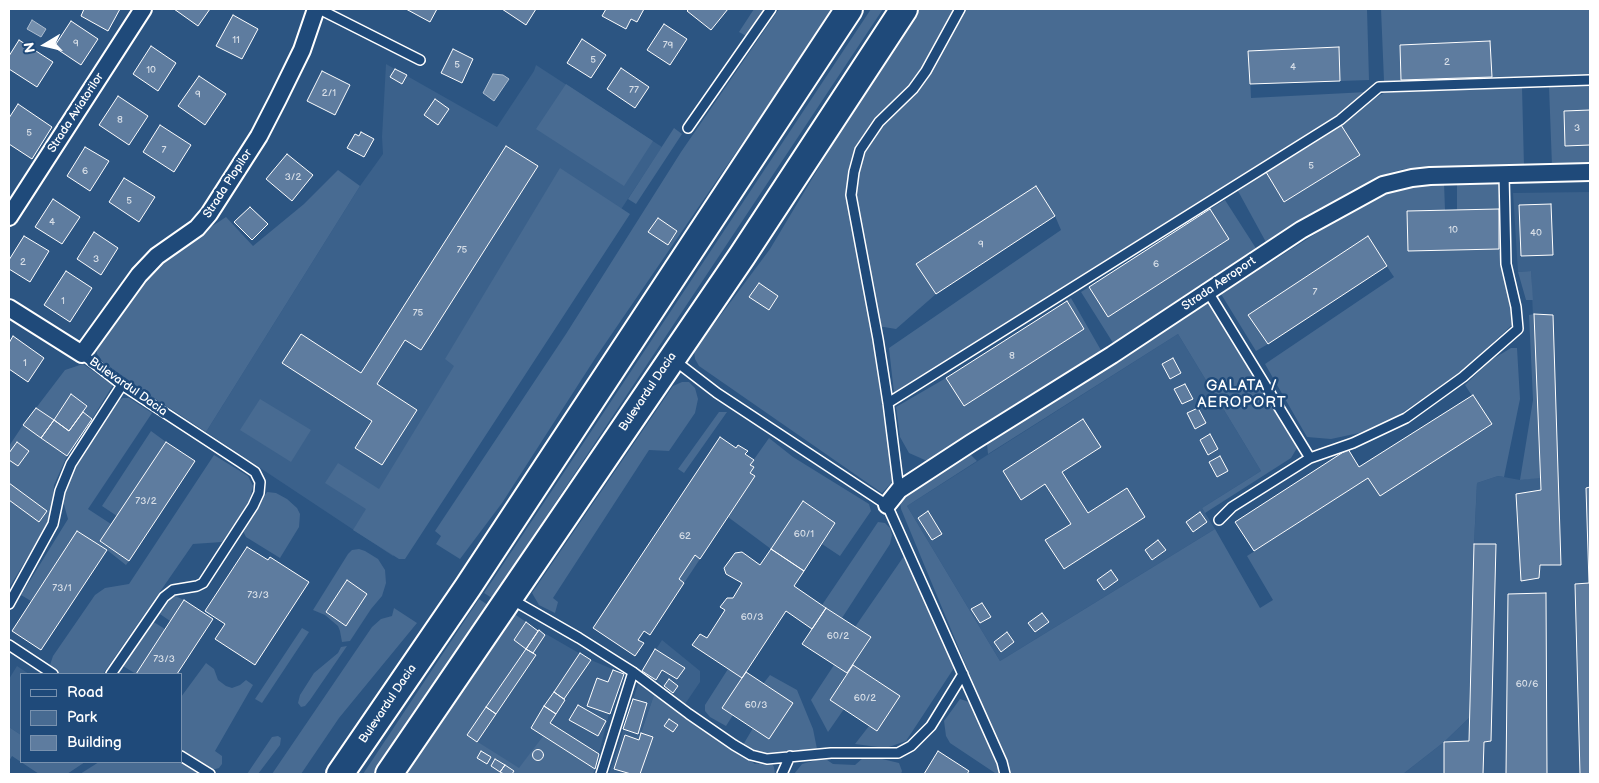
<!DOCTYPE html>
<style>
body{margin:0}
#map{position:relative;width:1599px;height:783px;overflow:hidden;background:#2c5582;font-family:"Balsamiq Sans",sans-serif}
canvas{display:block}
.frame{position:absolute;inset:0;border:10px solid #fff;pointer-events:none}
.legend{position:absolute;left:20px;top:673px;width:162px;height:90px;box-sizing:border-box;background:#1f4a7a;border:1px solid #7992af;margin:0;padding:6px 9px;list-style:none;font-size:15px;color:#fff}
.legend li{display:flex;align-items:center;gap:10px;height:25px}
.legend b{width:25px;border:1px solid #7992af}
.north{position:absolute;left:20px;top:20px;width:50px;height:50px;-webkit-text-stroke:4px #1f4a7a;paint-order:stroke;rotate:261deg;font-size:14px;font-weight:700;line-height:20px;text-align:center;color:#fff}
.north::after{content:'';display:block;margin:auto;width:18px;height:22px;background:#fff;clip-path:polygon(50% 0,100% 100%,50% 72%,0 100%)}
</style>
<div id="map">
<canvas width="1599" height="783"></canvas>
<div class="frame"></div>
<ul class="legend">
<li><b style="height:6px;background:#1f4a7a"></b>Road</li>
<li><b style="height:14px;background:#486b92"></b>Park</li>
<li><b style="height:14px;background:#5e7c9f"></b>Building</li>
</ul>
<div class="north">N</div>
</div>
<script>
const ctx = document.querySelector('canvas').getContext('2d');
ctx.lineJoin = 'round';
function fill(path, color) {
  ctx.fillStyle = color;
  ctx.fill(path, 'evenodd');
}
function toPath(rows) {
  const path = new Path2D();
  for (const r of rows) {
    if (r.length === 3) {
      path.moveTo(r[0] + r[2], r[1]);
      path.arc(r[0], r[1], r[2], 0, 2 * Math.PI);
      continue;
    }
    path.moveTo(r[0], r[1]);
    for (let i = 2; i < r.length; i += 2) path.lineTo(r[i], r[i + 1]);
  }
  return path;
}
function stroke(path, color, width, dash) {
  ctx.strokeStyle = color;
  ctx.lineWidth = width;
  ctx.lineCap = dash ? 'butt' : 'round';
  ctx.setLineDash(dash || []);
  ctx.stroke(path);
}
function label(font, color, halo, rows, align = 'center') {
  ctx.font = font + ' "Balsamiq Sans",sans-serif';
  ctx.lineWidth = 5;
  ctx.setLineDash([]);
  ctx.textBaseline = 'middle';
  ctx.strokeStyle = halo;
  ctx.fillStyle = color;
  for (const [text, x, y, turn = 0] of rows) {
    ctx.save();
    ctx.translate(x, y);
    ctx.rotate((+turn || 0) * Math.PI / 180);
    ctx.textAlign = isNaN(turn) ? turn : align;
    if (halo) ctx.strokeText(text, 0, 0);
    ctx.fillText(text, 0, 0);
    ctx.restore();
  }
}
fill(toPath([
 [386,64,497,127,534,71,536,65,662,147,393,556,206,432,360,186,383,154,382,137],
 [1590,192,1590,774,1403,774,1444,742,1469,718,1474,544,1477,483,1498,476,1520,480,1540,477,1531,271,1518,272,1513,193],
 [1178,334,1261,471,1202,508,1215,529,1000,661,907,506],
 [539,630,591,660,624,674,609,714,595,769,543,736,519,769,467,735],
 [662,640,700,671,700,682,685,704,656,680,642,671],
 [17,666,29,674,21,674,21,735,9,727,9,679],
 [638,684,654,695,641,733,653,737,640,774,609,774]
]), '#3b618b');
fill(toPath([
 [754,9,766,9,746,36,739,32],
 [779,9,834,9,596,357,502,503,460,559,436,544,441,536,435,531,566,334,681,152],
 [871,9,883,9,492,598,484,593],
 [919,9,1367,9,1369,80,1340,81,1339,47,1249,51,1251,98,1367,92,1336,116,894,393,889,348,1061,230,1055,216,917,265,936,294,896,329,884,327,871,329,893,481,882,493,699,366,695,359,694,351,770,249,846,122],
 [1381,9,1590,9,1590,74,1492,77,1490,41,1400,45,1401,80,1384,81],
 [566,84,653,141,624,186,536,129],
 [1549,86,1590,86,1590,165,1552,166],
 [1522,87,1524,167,1404,169,1389,173,1267,244,1238,191,1266,172,1284,202,1360,155,1341,125,1368,102,1384,93],
 [674,128,682,134,636,204,628,199],
 [560,168,630,214,405,559,399,559,353,530,366,509,325,483,338,463,379,489,454,366,445,359],
 [338,170,360,186,206,432,148,394,103,362,97,354,96,342,150,267,226,217,253,246,304,204],
 [1457,180,1499,180,1499,209,1457,210],
 [1444,182,1445,210,1408,211,1408,251,1499,249,1513,316,1512,325,1459,374,1390,421,1359,433,1331,439,1307,437,1265,364,1394,277,1367,237,1249,315,1268,344,1256,351,1221,294,1381,192,1407,183],
 [1225,200,1259,253,1115,346,1081,292,1089,287,1108,317,1229,239,1210,209],
 [1531,271,1533,300,1526,300,1518,272],
 [1071,298,1102,352,935,460,925,460,909,453,900,437,896,407,946,378,964,406,1084,329,1067,301],
 [1208,302,1297,448,1291,458,1205,513,1202,508,1261,471,1178,334,988,454,987,444,988,440],
 [1534,314,1540,478,1520,480,1533,400,1529,315],
 [1511,348,1517,348,1520,399,1504,477,1498,476,1477,483,1474,544,1469,718,1444,742,1403,774,1011,774,901,509,900,501,904,496,966,455,971,455,977,461,907,506,1000,661,1215,529,1260,608,1273,600,1247,556,1368,478,1380,496,1491,425,1465,385,1491,360],
 [83,364,113,385,92,419,83,412,87,405,72,395,54,420,36,408,65,370],
 [682,382,689,382,695,388,698,399,695,413,669,451,649,450,553,598,558,602,555,613,539,605,532,593,673,386],
 [123,398,129,398,152,413,88,509,111,524,100,542,129,561,126,565,107,550,77,531,31,601,21,595,68,519,63,501,73,470,119,400],
 [260,399,311,430,291,462,240,430],
 [719,412,727,412,684,473,678,469],
 [23,425,67,456,54,485,51,515,41,535,9,588,9,446],
 [151,431,166,442,117,516,102,506],
 [769,438,793,457,869,504,871,511,840,556,822,544,835,523,803,501,771,549,728,517,755,476,750,473,754,467,750,465],
 [214,455,248,476,253,486,249,502,222,542,193,544,103,674,59,674,54,671,50,665,53,656,95,595,105,588,129,584],
 [267,492,276,493,287,499,297,508,300,514,299,527,280,558,246,537,243,531,246,522],
 [878,522,885,523,890,528,892,535,890,544,842,618,822,605],
 [359,549,365,551,378,559,385,570,386,583,382,596,371,609,350,641,342,642,340,631,338,626,325,615,313,610,348,554,352,550],
 [695,555,700,559,684,583,679,579],
 [904,556,954,668,906,741,886,748,855,744,869,726,877,730,899,696,853,665,871,638,855,627],
 [173,595,184,600,170,621,160,614],
 [479,599,488,605,377,774,363,774],
 [394,608,417,623,339,718,301,774,272,774,372,627,381,619,392,616],
 [513,613,526,622,514,640,526,649,467,735,519,768,543,736,595,769,593,774,402,774],
 [152,621,165,629,136,674,123,666],
 [302,628,309,632,262,703,255,699],
 [347,646,310,700,305,706,301,707,298,703,300,695,314,673,338,653,341,647],
 [206,663,214,669,218,680,226,686,232,688,240,685,246,680,253,685,215,751,222,756,222,764,219,768,212,770,181,752,181,697],
 [834,665,847,673,830,700,844,709,828,732,811,700],
 [728,669,742,678,722,708,733,715,726,726,710,717,705,711,705,705],
 [770,675,797,690,813,729,817,749,763,753,752,751,743,745,753,728,769,739,763,684],
 [654,695,755,764,771,762,774,767,775,774,640,774,652,737,641,733],
 [960,699,972,703,1000,773,995,773,950,743,946,736,944,721],
 [9,727,21,735,21,762,62,762,64,763,65,762,85,762,67,774,39,774,12,756,9,761],
 [278,736,281,738,280,745,258,774,247,774,270,740,272,737],
 [863,758,878,758,899,763,902,771,901,774,794,774,802,764,816,760,827,760,833,764,855,765],
 [99,762,181,762,202,774,80,774]
]), '#486b92');
const water = toPath([
 [32,20,46,29,41,37,27,29,32,20],
 [493,74,503,75,509,79,494,101,483,93,493,74]
]);
fill(water, '#748fad');
stroke(water, '#acbcce', 1);
const building = toPath([
 [84,9,120,9,108,31,81,16,84,9],
 [174,9,210,9,198,26,174,9],
 [406,9,437,9,430,22,406,9],
 [502,9,536,9,526,25,502,9],
 [606,9,644,9,637,22,631,19,626,29,602,16,606,9],
 [689,9,728,9,711,30,687,11,689,9],
 [233,15,258,29,242,59,216,46,233,15],
 [71,21,98,39,81,65,54,47,71,21],
 [664,24,687,39,670,65,647,50,664,24],
 [582,39,606,55,591,78,567,63,582,39],
 [19,40,53,62,37,87,9,69,9,56,19,40],
 [1490,41,1492,77,1401,80,1400,45,1490,41],
 [151,46,176,63,158,91,133,74,151,46],
 [1339,47,1340,81,1250,84,1248,51,1339,47],
 [453,49,473,59,462,83,441,73,453,49],
 [621,68,649,87,635,108,607,89,621,68],
 [395,69,407,75,402,84,390,77,395,69],
 [322,71,350,85,335,115,307,101,322,71],
 [199,76,226,94,205,125,178,106,199,76],
 [118,96,148,116,129,145,99,125,118,96],
 [435,99,449,109,438,125,424,115,435,99],
 [18,104,52,127,32,159,9,144,9,118,18,104],
 [1590,110,1590,145,1565,146,1564,111,1590,110],
 [160,125,191,145,174,172,143,152,160,125],
 [1341,125,1360,155,1284,202,1266,172,1341,125],
 [361,132,374,139,364,157,347,148,355,134,359,136,361,132],
 [506,146,538,166,421,350,405,340,377,384,417,410,382,465,355,448,372,421,282,363,301,334,361,373,506,146],
 [85,147,109,161,90,191,67,176,85,147],
 [287,154,313,175,292,201,266,179,287,154],
 [124,178,155,197,139,222,109,202,124,178],
 [1036,186,1055,216,936,294,916,264,1036,186],
 [53,199,80,217,62,244,35,227,53,199],
 [1551,204,1553,255,1521,256,1519,205,1551,204],
 [250,207,268,224,252,240,234,222,250,207],
 [1210,209,1229,239,1108,317,1089,287,1210,209],
 [1499,209,1499,249,1408,251,1407,211,1499,209],
 [658,218,677,231,668,245,648,232,658,218],
 [94,232,118,248,101,275,77,259,94,232],
 [24,236,49,251,30,282,9,269,9,260,24,236],
 [1368,236,1387,266,1268,344,1248,315,1368,236],
 [66,271,92,288,70,322,44,305,66,271],
 [759,283,778,296,769,310,749,297,759,283],
 [1067,301,1084,329,964,406,946,378,1067,301],
 [1534,314,1553,315,1561,565,1540,565,1539,578,1521,581,1516,494,1541,490,1534,314],
 [13,336,44,358,28,382,9,369,9,343,13,336],
 [1173,358,1181,373,1170,379,1162,364,1173,358],
 [1185,384,1193,399,1182,404,1174,389,1185,384],
 [71,394,87,406,69,431,54,420,71,394],
 [1473,395,1492,424,1380,496,1368,478,1254,551,1235,522,1348,449,1359,467,1473,395],
 [36,408,54,420,41,438,23,425,36,408],
 [1198,408,1206,423,1195,429,1187,413,1198,408],
 [83,412,92,419,67,456,41,438,54,420,69,431,83,412],
 [1083,419,1101,447,1062,472,1088,513,1127,488,1145,517,1064,569,1045,540,1071,524,1045,484,1021,500,1003,471,1083,419],
 [1210,434,1218,449,1208,455,1200,440,1210,434],
 [720,437,736,448,738,445,748,451,745,454,754,460,750,465,754,467,750,473,755,476,700,559,695,555,679,579,684,583,650,635,644,631,638,640,644,643,635,656,593,628,720,437],
 [17,442,29,451,18,466,9,460,9,453,17,442],
 [166,442,195,461,129,561,100,541,166,442],
 [1220,456,1228,471,1217,477,1209,462,1220,456],
 [9,483,47,511,39,522,9,500,9,483],
 [1590,487,1590,774,1580,774,1575,584,1589,583,1586,488,1590,487],
 [803,501,835,523,804,571,771,549,803,501],
 [928,511,942,534,932,540,918,518,928,511],
 [1200,512,1207,522,1193,532,1186,522,1200,512],
 [77,531,107,550,41,650,12,631,77,531],
 [1158,540,1166,550,1152,560,1145,550,1158,540],
 [1474,544,1496,544,1491,741,1484,742,1483,774,1444,774,1444,742,1469,741,1474,544],
 [247,547,268,560,270,557,309,582,255,665,215,639,225,624,205,611,247,547],
 [771,549,804,571,794,586,826,608,812,629,786,611,742,678,692,645,700,634,707,638,725,610,720,607,727,598,733,598,742,583,726,574,724,568,735,553,742,552,760,565,771,549],
 [1111,570,1118,580,1104,590,1097,580,1111,570],
 [347,580,367,594,346,626,326,612,347,580],
 [1546,593,1547,774,1506,774,1508,594,1546,593],
 [184,600,213,619,177,674,136,674,184,600],
 [982,603,991,617,980,623,971,609,982,603],
 [826,608,871,637,847,673,802,644,826,608],
 [1042,613,1049,622,1035,632,1028,623,1042,613],
 [526,622,538,631,526,649,514,640,526,622],
 [539,630,545,635,533,653,526,649,539,630],
 [1007,632,1014,642,1001,652,994,642,1007,632],
 [526,649,536,655,496,714,486,707,526,649],
 [655,649,685,668,677,679,662,670,656,680,642,671,655,649],
 [580,653,591,660,564,699,554,692,580,653],
 [853,665,900,696,877,731,830,700,853,665],
 [613,670,624,674,610,714,587,706,597,678,608,682,613,670],
 [746,672,793,703,769,739,722,708,746,672],
 [669,679,678,686,673,693,664,686,669,679],
 [554,692,565,700,556,714,544,706,554,692],
 [633,699,647,703,638,734,623,729,633,699],
 [578,705,606,721,598,736,569,720,578,705],
 [544,706,556,714,550,723,599,754,595,769,531,728,544,706],
 [486,707,496,714,477,742,467,735,486,707],
 [669,719,678,725,673,732,664,726,669,719],
 [641,733,653,737,640,774,631,774,614,769,625,735,639,740,641,733],
 [538,755,5.5],
 [481,751,491,757,487,764,477,758,481,751],
 [938,751,969,771,967,774,924,774,938,751],
 [495,759,505,765,500,772,491,766,495,759],
 [505,765,514,771,512,774,504,774,500,772,505,765]
]);
fill(building, '#5e7c9f');
stroke(building, '#fff', 1);
const lane = toPath([
 [319,9,420,60],
 [688,128,771,9],
 [1208,292,1310,458],
 [82,354,122,385,240,462,255,472,260,482,259,493,253,506,203,583,197,586,173,590,164,597,111,674],
 [674,360,717,393,887,505,1002,762,1005,774],
 [888,403,1340,120,1379,87,1590,80],
 [899,490,888,403,878,339,851,195,854,172,860,150,879,122,913,89,926,71,960,9],
 [1219,520,1232,507,1310,458,1353,443,1406,418,1463,377,1518,329,1516,307,1506,264,1504,174],
 [511,599,579,638,633,672,689,714,734,745,751,755,767,759,831,753,898,753,911,746,931,726,963,674],
 [9,604,53,524,60,491,71,464,122,385],
 [9,645,53,674],
 [181,756,210,774],
 [601,774,633,672],
 [782,774,790,756]
]);
const street = toPath([
 [9,217,143,9],
 [9,308,82,354,139,275,157,256,197,228,209,214,259,136,278,99,302,50,316,9],
 [887,505,899,490,971,443,1112,355,1301,230,1383,185,1412,178,1430,176,1590,172]
]);
const primary = toPath([
 [340,774,468,587,849,9],
 [389,774,742,256,904,9]
]);
stroke(lane, '#fff', 12);
stroke(street, '#fff', 20);
stroke(primary, '#fff', 30);
stroke(lane, '#1f4a7a', 9);
stroke(street, '#1f4a7a', 16);
stroke(primary, '#1f4a7a', 26);
label('10px', '#d7dee7', null, [
 ["11",236,40],
 ["9",76,43],
 ["79",668,45],
 ["5",593,60],
 ["2",1447,62],
 ["5",457,65],
 ["4",1293,67],
 ["10",151,70],
 ["77",634,90],
 ["2/1",329,93],
 ["9",198,94],
 ["8",120,120],
 ["3",1577,128],
 ["5",29,133],
 ["7",164,150],
 ["5",1311,166],
 ["6",85,171],
 ["3/2",293,177],
 ["5",129,201],
 ["4",52,222],
 ["10",1453,230],
 ["40",1536,233],
 ["9",981,244],
 ["75",462,250],
 ["3",96,259],
 ["2",23,262],
 ["6",1156,264],
 ["7",1315,292],
 ["1",63,301],
 ["75",418,313],
 ["8",1012,356],
 ["1",25,363],
 ["73/2",146,501],
 ["60/1",804,534],
 ["62",685,536],
 ["73/1",62,588],
 ["73/3",258,595],
 ["60/3",752,617],
 ["60/2",838,636],
 ["73/3",164,659],
 ["60/6",1527,684],
 ["60/2",865,698],
 ["60/3",756,705]
]);
label('12px', '#fff', '#1f4a7a', [
 ["Strada Aviatorilor",76,113,-57],
 ["Strada Plopilor",228,184,-57],
 ["Strada Aeroport",1219,284,-34],
 ["Bulevardul Dacia",128,387,35],
 ["Bulevardul Dacia",648,392,-56],
 ["Bulevardul Dacia",388,704,-56]
]);
ctx.letterSpacing = '1px';
label('15px', '#fff', '#1f4a7a', [
 ["GALATA /",1242,386],
 ["AEROPORT",1242,403]
]);
ctx.letterSpacing = '0px';
</script>
